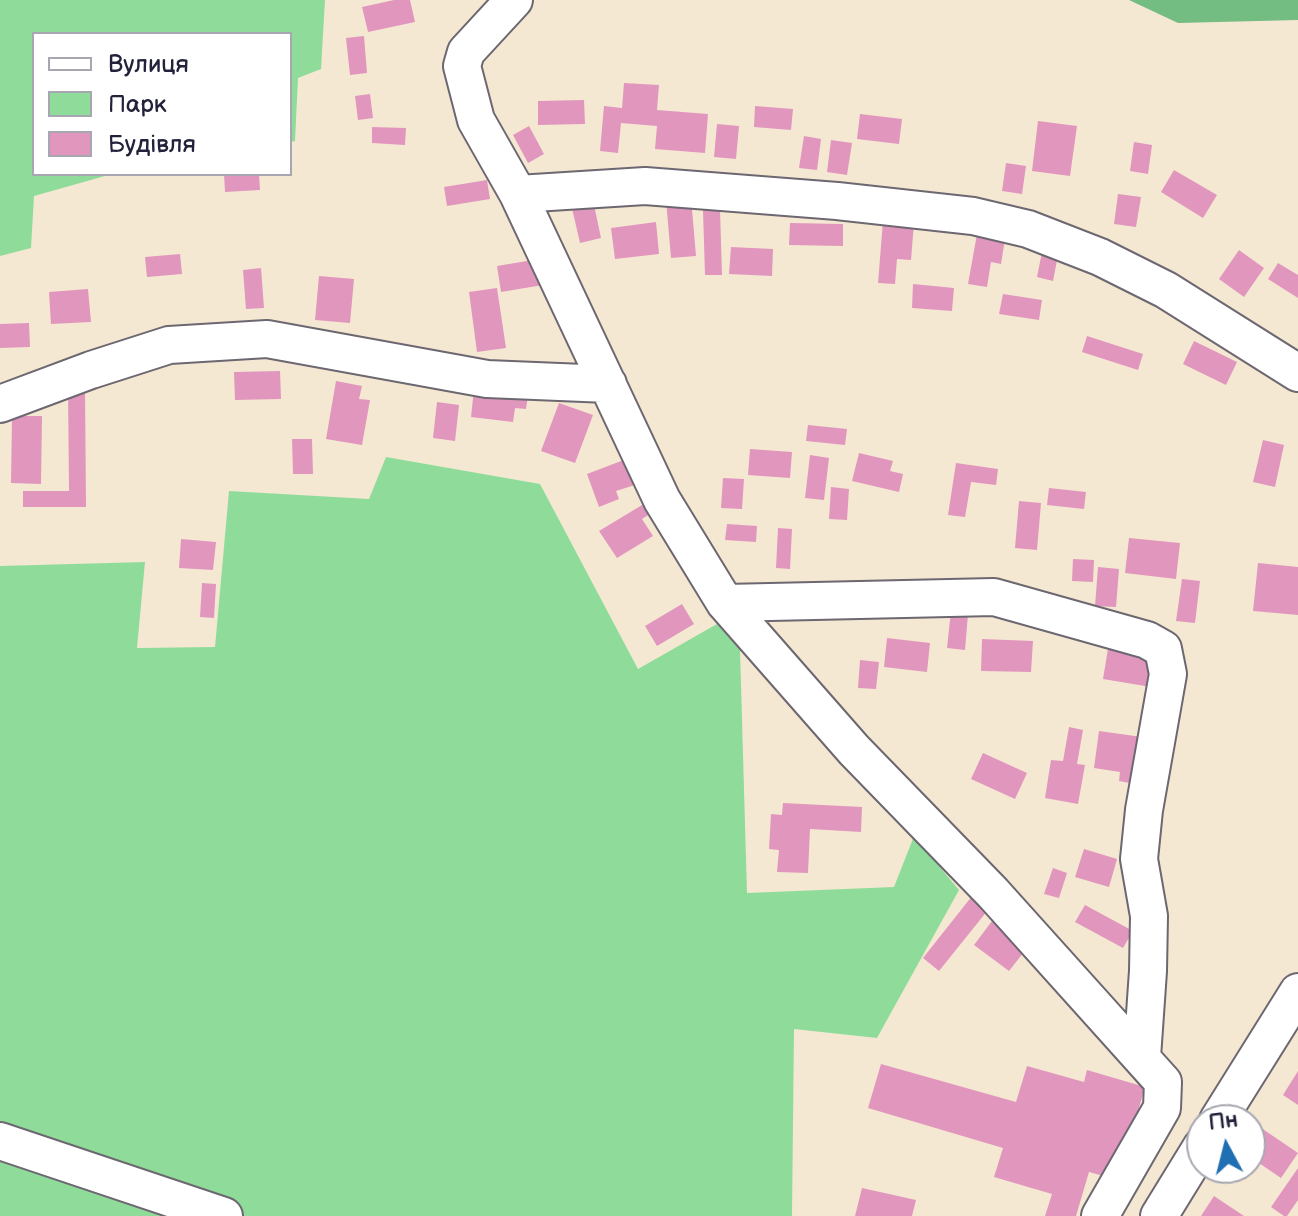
<!DOCTYPE html>
<meta charset="utf-8">
<style>
body{margin:0}
#map{position:relative;width:1298px;height:1216px;overflow:hidden;background:#f5e8d2;font-family:"Balsamiq Sans",sans-serif}
canvas{display:block}
.legend{position:absolute;left:32px;top:32px;width:260px;height:144px;box-sizing:border-box;background:#fff;border:2px solid #a7a7b1;margin:0;padding:10px 14px;list-style:none;font-size:24px;color:#22223b}
.legend li{display:flex;align-items:center;gap:16px;height:40px}
.legend b{width:40px;border:2px solid #a7a7b1}
.north{position:absolute;left:1186px;top:1104px;width:80px;height:80px;box-sizing:border-box;background:#fff;border:2px solid #a7a7b1;border-radius:50%;rotate:353deg;font-size:22px;font-weight:700;line-height:32px;text-align:center;color:#22223b}
.north::after{content:'';display:block;margin:auto;width:28px;height:36px;background:#1f6fb2;clip-path:polygon(50% 0,100% 100%,50% 72%,0 100%)}
</style>
<div id="map">
<canvas width="1298" height="1216"></canvas>
<ul class="legend">
<li><b style="height:10px;background:#fff"></b>Вулиця</li>
<li><b style="height:22px;background:#8fdc9a"></b>Парк</li>
<li><b style="height:22px;background:#e196be"></b>Будівля</li>
</ul>
<div class="north">Пн</div>
</div>
<script>
const ctx = document.querySelector('canvas').getContext('2d');
ctx.lineJoin = 'round';
function fill(path, color) {
  ctx.fillStyle = color;
  ctx.fill(path, 'evenodd');
}
function toPath(rows) {
  const path = new Path2D();
  for (const r of rows) {
    path.moveTo(r[0], r[1]);
    for (let i = 2; i < r.length; i += 2) path.lineTo(r[i], r[i + 1]);
  }
  return path;
}
function stroke(path, color, width, dash) {
  ctx.strokeStyle = color;
  ctx.lineWidth = width;
  ctx.lineCap = dash ? 'butt' : 'round';
  ctx.setLineDash(dash || []);
  ctx.stroke(path);
}
fill(toPath([
 [0,0,325,0,321,69,298,78,295,141,290,142,290,34,34,34,34,174,112,174,34,196,31,248,0,256],
 [386,457,540,484,638,669,717,624,740,650,747,893,894,887,914,836,959,890,877,1038,794,1029,792,1216,0,1216,0,566,145,562,137,648,215,647,229,491,369,499]
]), '#8fdc9a');
fill(toPath([
 [1129,0,1298,0,1298,20,1178,23]
]), '#73bc82');
fill(toPath([
 [394,0,410,0,415,22,368,32,362,7],
 [364,36,367,73,350,75,346,38],
 [624,83,659,85,657,110,708,114,705,153,655,149,657,126,621,123,618,153,600,151,604,106,622,108],
 [370,94,373,118,358,120,355,96],
 [584,100,585,124,538,125,538,101],
 [755,106,793,109,791,130,754,127],
 [860,114,902,119,899,144,857,139],
 [1038,121,1077,126,1070,176,1032,171],
 [717,124,739,126,736,159,714,157],
 [529,126,544,154,528,163,513,135],
 [372,127,406,128,405,145,372,143],
 [804,136,821,139,817,170,799,168],
 [831,140,852,143,847,175,827,172],
 [1134,142,1152,145,1148,174,1130,171],
 [1006,163,1026,166,1022,194,1002,191],
 [1174,170,1217,195,1203,218,1161,192],
 [224,174,259,174,260,190,225,192],
 [487,180,490,199,447,206,444,187],
 [1118,194,1141,197,1136,227,1114,224],
 [691,198,696,256,671,258,666,200],
 [593,200,601,238,580,243,571,204],
 [720,209,722,275,705,275,703,210],
 [883,221,914,223,911,260,897,259,895,284,878,283],
 [656,222,659,254,615,259,611,228],
 [790,223,843,224,843,246,789,245],
 [977,234,1005,239,1001,264,991,262,987,287,968,284],
 [1044,242,1060,245,1053,281,1037,277],
 [731,247,773,249,772,276,729,274],
 [1239,250,1264,268,1244,297,1219,279],
 [180,254,182,274,147,277,145,257],
 [539,259,543,285,501,292,497,266],
 [1278,263,1298,275,1298,298,1268,279],
 [261,268,264,308,246,309,243,270],
 [319,276,354,279,350,323,315,320],
 [913,284,954,288,952,311,912,308],
 [497,288,506,348,477,352,469,292],
 [88,289,91,322,51,324,49,292],
 [1003,294,1042,300,1039,320,999,314],
 [29,323,30,347,0,348,0,324],
 [1087,336,1143,354,1138,370,1082,352],
 [1194,341,1237,362,1226,385,1183,364],
 [280,371,281,399,235,400,234,372],
 [336,381,362,386,359,399,370,400,362,445,326,439],
 [68,388,85,388,86,507,23,507,23,491,69,491],
 [474,389,528,395,526,409,515,408,513,422,471,417],
 [437,402,459,405,455,441,433,438],
 [559,403,593,415,575,463,541,451],
 [12,416,42,416,41,484,11,483],
 [808,425,847,429,845,445,806,441],
 [292,439,312,439,313,474,293,474],
 [1263,440,1284,445,1275,487,1253,482],
 [750,449,792,452,790,478,748,475],
 [859,453,893,461,890,471,903,474,899,492,852,481],
 [810,455,829,458,824,500,805,498],
 [629,458,638,484,616,491,619,499,599,507,587,474],
 [956,463,998,469,996,485,971,482,965,517,948,515],
 [723,478,744,479,742,509,721,508],
 [831,487,849,489,847,520,829,519],
 [1049,488,1086,492,1084,509,1047,505],
 [1019,501,1041,503,1037,550,1015,548],
 [647,502,653,512,642,519,653,536,617,558,599,531],
 [727,524,757,526,756,542,725,540],
 [778,528,792,529,790,569,776,568],
 [1129,538,1180,543,1176,579,1125,573],
 [181,539,216,542,213,570,179,568],
 [1073,559,1094,560,1093,582,1072,581],
 [1258,563,1298,567,1298,615,1253,611],
 [1098,567,1119,569,1116,607,1095,606],
 [1182,579,1200,581,1195,623,1176,621],
 [202,583,216,584,214,618,200,617],
 [952,601,969,602,965,650,947,648],
 [682,604,694,624,657,646,645,626],
 [887,638,930,643,927,672,884,667],
 [982,639,1033,641,1031,672,981,671],
 [1108,649,1156,657,1151,687,1103,679],
 [860,660,879,662,876,689,858,688],
 [1069,727,1083,730,1077,764,1085,765,1078,804,1045,798,1051,760,1063,761],
 [1099,731,1142,737,1135,784,1119,781,1120,772,1094,768],
 [983,753,1027,773,1015,799,971,779],
 [783,803,862,807,861,832,810,829,808,873,777,872,779,850,769,849,771,814,782,815],
 [1084,849,1117,859,1109,887,1075,877],
 [1053,868,1067,873,1059,898,1044,894],
 [976,891,992,905,939,971,923,958],
 [1085,905,1133,931,1123,948,1075,922],
 [992,921,1027,948,1009,971,974,945],
 [881,1064,1016,1102,1027,1066,1084,1082,1087,1070,1145,1087,1118,1180,1089,1172,1076,1216,1045,1216,1052,1194,994,1177,1003,1148,868,1108],
 [1298,1071,1298,1105,1283,1095],
 [1245,1117,1298,1153,1281,1178,1250,1157,1250,1146,1253,1141,1250,1139,1250,1120,1243,1120],
 [1298,1168,1298,1200,1287,1216,1284,1216,1271,1207],
 [862,1188,916,1200,912,1216,855,1216],
 [1214,1196,1244,1216,1201,1216]
]), '#e196be');
const minor = toPath([
 [514,0,466,52,462,66,476,120,518,194,645,186,837,201,973,216,1028,229,1100,257,1166,290,1298,373],
 [518,194,662,500,725,603,854,750,993,893,1163,1082,1162,1108,1100,1216],
 [0,404,91,370,169,345,267,339,487,379,608,384],
 [725,603,994,597,1147,640,1163,649,1168,674,1144,810,1139,859,1149,916,1148,971,1142,1057],
 [1218,1120,1298,992],
 [0,1141,224,1216],
 [1159,1216,1202,1146]
]);
stroke(minor, '#6c6770', 40);
stroke(minor, '#fff', 36);
</script>
